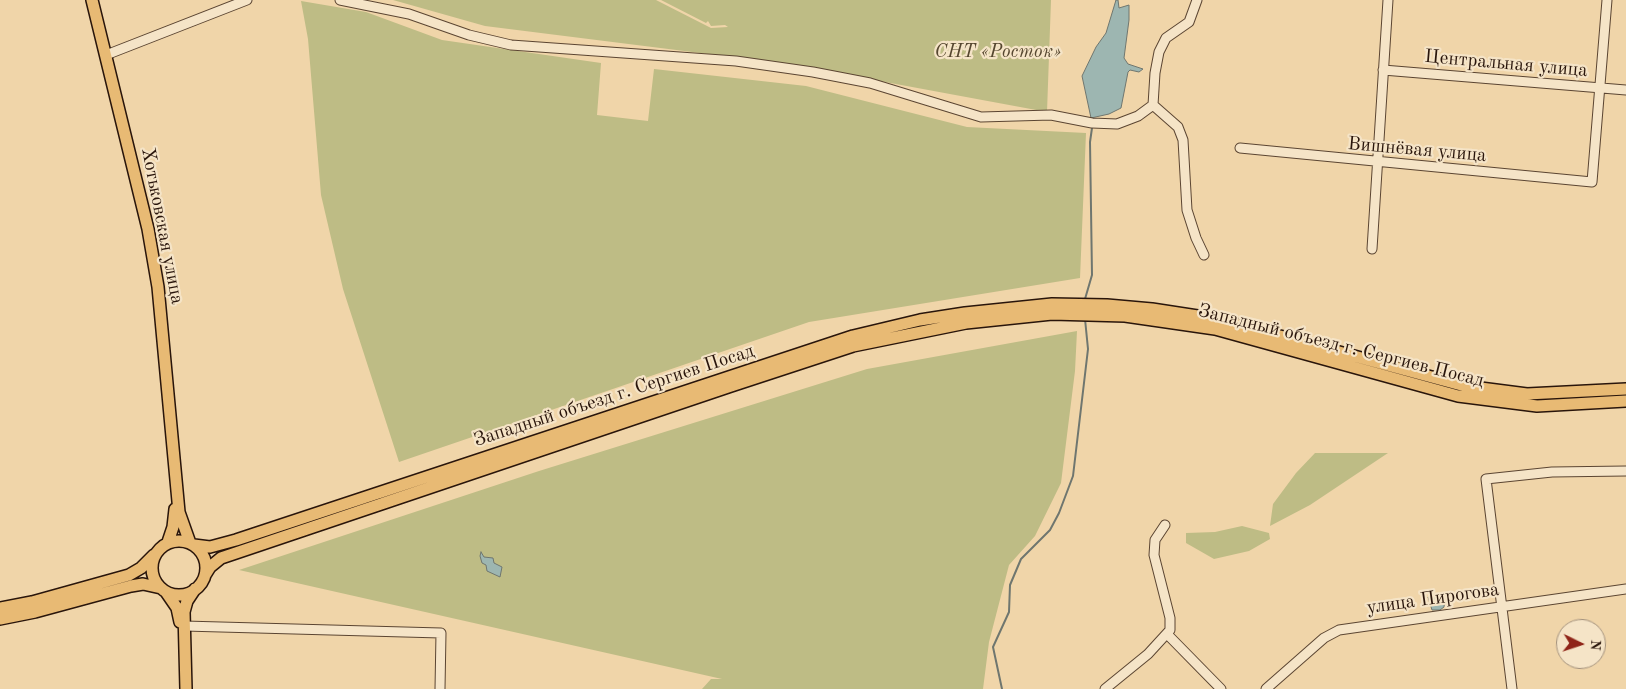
<!DOCTYPE html>
<meta charset="utf-8">
<style>
body{margin:0}
#map{position:relative;width:1626px;height:689px;overflow:hidden;background:#f0d5a9;font-family:"Old Standard TT",serif}
canvas{display:block}
.north{position:absolute;left:1556px;top:619px;width:50px;height:50px;box-sizing:border-box;background:#f5e4c7;border:1px solid #a3917c;border-radius:50%;rotate:94deg;font-size:14px;font-weight:700;line-height:20px;text-align:center;color:#29150b}
.north::after{content:'';display:block;margin:auto;width:18px;height:22px;background:#8f2418;clip-path:polygon(50% 0,100% 100%,50% 72%,0 100%)}
</style>
<div id="map">
<canvas width="1626" height="689"></canvas>
<div class="north">N</div>
</div>
<script>
const ctx = document.querySelector('canvas').getContext('2d');
ctx.lineJoin = 'round';
function fill(path, color) {
  ctx.fillStyle = color;
  ctx.fill(path, 'evenodd');
}
function toPath(rows) {
  const path = new Path2D();
  for (const r of rows) {
    if (r.length === 3) {
      path.moveTo(r[0] + r[2], r[1]);
      path.arc(r[0], r[1], r[2], 0, 2 * Math.PI);
      continue;
    }
    path.moveTo(r[0], r[1]);
    for (let i = 2; i < r.length; i += 2) path.lineTo(r[i], r[i + 1]);
  }
  return path;
}
function stroke(path, color, width, dash) {
  ctx.strokeStyle = color;
  ctx.lineWidth = width;
  ctx.lineCap = dash ? 'butt' : 'round';
  ctx.setLineDash(dash || []);
  ctx.stroke(path);
}
function label(font, color, halo, rows, align = 'center') {
  ctx.font = font + ' "Old Standard TT",serif';
  ctx.lineWidth = 4.5;
  ctx.setLineDash([]);
  ctx.textBaseline = 'middle';
  ctx.strokeStyle = halo;
  ctx.fillStyle = color;
  for (const [text, x, y, turn = 0] of rows) {
    ctx.save();
    ctx.translate(x, y);
    ctx.rotate((+turn || 0) * Math.PI / 180);
    ctx.textAlign = isNaN(turn) ? turn : align;
    if (halo) ctx.strokeText(text, 0, 0);
    ctx.fillText(text, 0, 0);
    ctx.restore();
  }
}
fill(toPath([
 [393,0,656,0,711,28,728,27,725,25,711,26,708,21,706,23,661,0,1051,0,1047,112,788,64,485,26],
 [301,1,366,12,442,40,601,63,597,115,648,121,654,69,806,86,967,127,1086,133,1080,278,809,322,399,462,343,289,321,195,308,39],
 [1077,331,1075,371,1061,483,1035,536,1009,565,989,642,983,689,702,689,711,679,722,679,239,570,539,471,867,369],
 [1315,453,1388,453,1310,505,1270,526,1273,504,1296,473],
 [1242,526,1269,533,1270,539,1249,551,1214,559,1186,543,1186,533,1215,532]
]), '#bebc85');
const water = toPath([
 [1116,0,1118,0,1119,8,1129,5,1129,20,1124,58,1128,64,1143,69,1139,72,1130,70,1128,72,1121,108,1109,114,1091,118,1082,76,1096,47,1106,33,1116,0],
 [481,552,484,557,493,558,494,563,502,567,500,577,487,571,486,565,482,563,480,556,481,552],
 [1432,595,1445,599,1444,607,1440,610,1432,610,1428,597,1432,595]
]);
fill(water, '#9db6b1');
stroke(water, '#6f766f', 1);
stroke(toPath([
 [1085,299,1092,275,1090,142,1092,128],
 [1002,689,993,647,1009,612,1010,585,1021,559,1050,530,1059,513,1073,476,1088,349,1085,319]
]), '#6f766f', 2);
const minor = toPath([
 [340,0,409,14,469,35,511,45,736,61,813,72,870,83,981,117,1051,115,1092,123,1117,124,1138,116,1153,105,1155,73,1159,52,1166,38,1189,22,1197,0],
 [106,55,247,0],
 [1383,70,1626,90],
 [1153,105,1178,127,1183,140,1187,210,1196,238,1204,255],
 [1240,148,1592,182,1607,0],
 [1372,249,1388,0],
 [184,626,441,633,440,689],
 [1167,634,1221,689],
 [1105,689,1148,654,1170,630,1170,618,1154,555,1155,540,1165,525],
 [1266,689,1324,638,1339,630,1626,589],
 [1512,689,1486,479,1552,472,1626,471]
]);
const major = toPath([
 [92,0,148,229,158,287,179,512,190,543],
 [179,568,27],
 [168,542,173,527,175,509],
 [194,545,210,547,236,540,853,336,920,320,965,313,1052,304,1107,305,1152,309,1217,319,1465,386,1527,394,1626,389],
 [205,575,210,567,221,558,731,386,853,346,966,323,1052,314,1125,316,1215,329,1458,396,1537,406,1626,401],
 [166,592,177,608,180,622],
 [0,608,32,602,129,575,141,568,154,555],
 [0,619,35,612,131,586,143,584,161,588],
 [186,689,184,612,187,601,195,589]
]);
stroke(minor, '#5b4532', 11);
stroke(major, '#29150b', 14);
stroke(minor, '#f5e4c7', 9);
stroke(major, '#e8ba74', 11);
label('italic 19px', '#564730', '#f5e4c7', [
 ["СНТ «Росток»",998,52]
]);
label('19px', '#29150b', '#f5e4c7', [
 ["Центральная улица",1506,64,5],
 ["Вишнёвая улица",1417,150,5],
 ["Хотьковская улица",162,226,79],
 ["Западный объезд г. Сергиев Посад",1341,346,14],
 ["Западный объезд г. Сергиев Посад",614,396,-18],
 ["улица Пирогова",1433,599,-8]
]);
</script>
